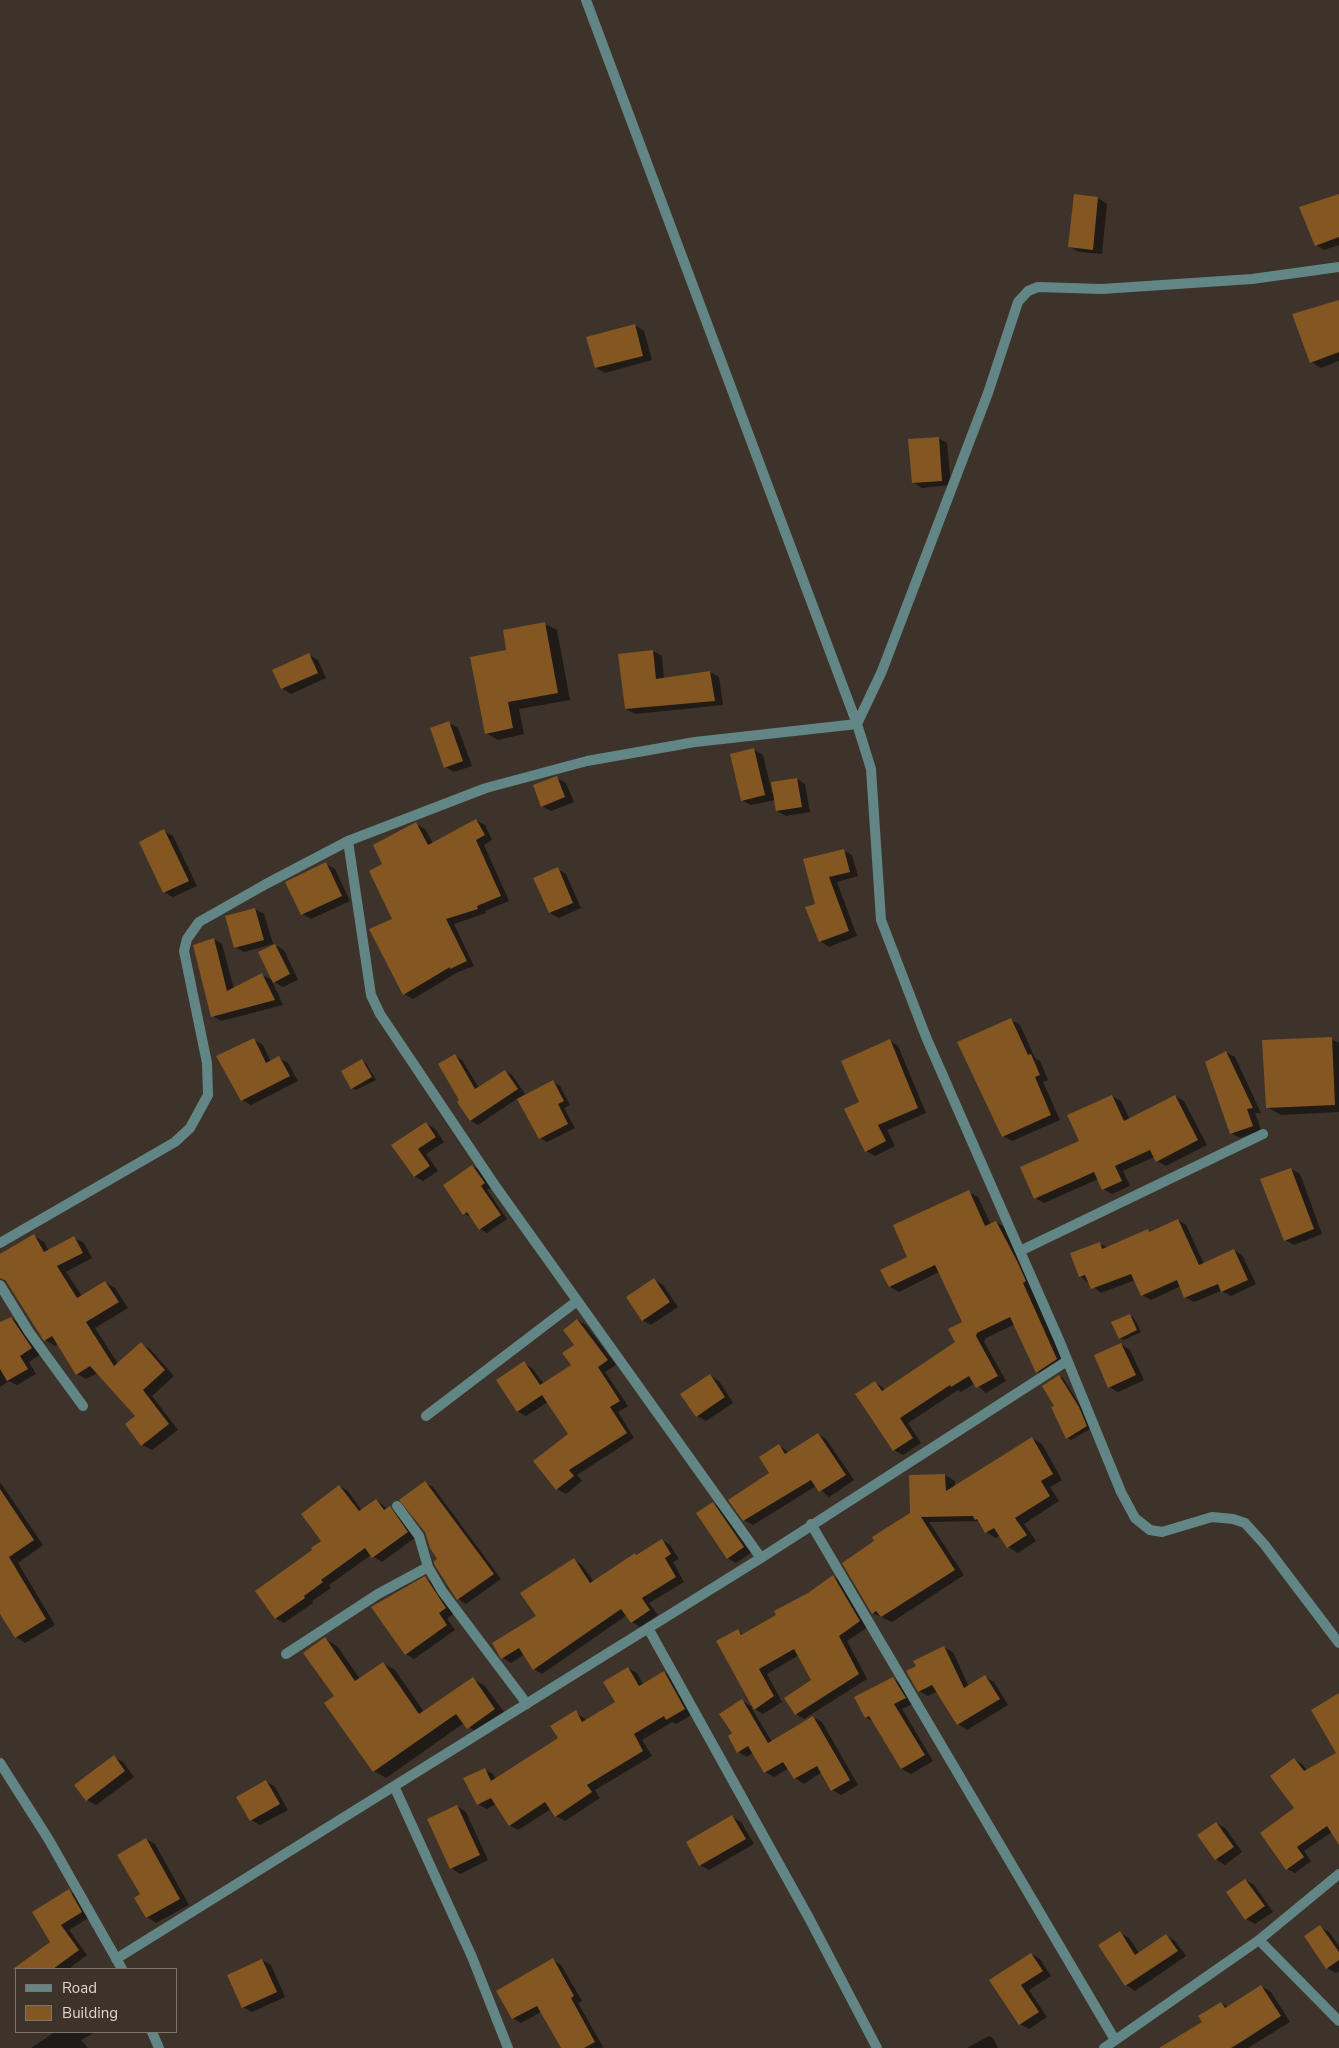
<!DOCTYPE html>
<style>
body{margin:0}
#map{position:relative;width:1339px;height:2048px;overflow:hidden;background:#3d332a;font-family:"Nunito Sans",sans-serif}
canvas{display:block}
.legend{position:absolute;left:15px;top:1968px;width:162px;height:65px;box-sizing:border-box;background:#3d332a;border:1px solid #7d756d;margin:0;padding:6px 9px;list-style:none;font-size:15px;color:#ded7d1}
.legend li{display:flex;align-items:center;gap:10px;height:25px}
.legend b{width:25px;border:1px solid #7d756d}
</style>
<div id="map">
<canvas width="1339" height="2048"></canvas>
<ul class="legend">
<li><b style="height:6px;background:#628685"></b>Road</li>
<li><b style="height:14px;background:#845621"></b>Building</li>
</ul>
</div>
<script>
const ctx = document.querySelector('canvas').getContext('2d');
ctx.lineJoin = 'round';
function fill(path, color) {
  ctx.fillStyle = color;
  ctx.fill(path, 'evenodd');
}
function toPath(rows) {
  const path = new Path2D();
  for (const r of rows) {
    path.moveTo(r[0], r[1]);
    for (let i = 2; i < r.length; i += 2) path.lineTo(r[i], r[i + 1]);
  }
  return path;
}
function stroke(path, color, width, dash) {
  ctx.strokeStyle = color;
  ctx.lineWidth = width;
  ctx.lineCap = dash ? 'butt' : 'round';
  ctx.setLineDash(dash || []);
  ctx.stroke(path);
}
fill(toPath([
 [1339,196,1339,245,1324,250,1316,245],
 [1098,198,1107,204,1102,254,1079,252,1070,247],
 [1339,301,1339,361,1321,368,1311,362,1293,315],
 [635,325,644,331,652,360,605,373,596,368],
 [938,438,947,443,951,485,922,488,913,482],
 [545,624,557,630,570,700,519,709,524,734,498,740,486,733],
 [653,651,662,656,664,679,710,672,719,677,723,705,635,714,626,709],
 [309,655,318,660,326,678,291,694,282,688,274,670],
 [449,723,458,728,472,766,454,772,445,767],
 [754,750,763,755,772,793,797,779,805,784,810,812,786,816,777,811,775,800,751,805,742,800],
 [557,778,566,783,574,802,551,811,542,806],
 [476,820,485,825,492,840,484,845,509,901,485,911,486,913,454,924,474,966,458,972,413,999,404,994,371,930,393,919,384,865,416,824,425,829,433,843],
 [164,831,173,836,197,886,173,897,164,892],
 [843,850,852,855,858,876,837,882,857,936,829,947,820,941,817,904,805,860],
 [326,864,335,869,350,901,311,919,302,914],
 [558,869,566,874,581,908,559,918,550,913],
 [255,909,264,914,273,944,244,952,235,947],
 [214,939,222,944,234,989,262,975,274,981,275,945,284,950,298,980,283,987,272,981,283,1005,221,1021,213,1016],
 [1011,1020,1020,1025,1035,1058,1040,1061,1048,1080,1043,1082,1060,1120,1012,1141,1003,1136],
 [1331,1039,1339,1043,1339,1112,1281,1115,1267,1107],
 [254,1040,263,1045,271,1062,279,1058,288,1063,298,1081,251,1105,242,1100,218,1056],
 [890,1041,898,1046,926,1113,887,1130,895,1146,875,1156,866,1151,860,1103],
 [1226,1052,1235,1057,1261,1113,1255,1113,1261,1130,1240,1138,1231,1133],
 [455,1056,462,1060,479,1088,505,1071,512,1075,525,1094,519,1098,520,1099,553,1082,560,1086,570,1105,564,1108,575,1128,547,1142,540,1138,518,1098,478,1125,470,1120,461,1101],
 [362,1061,366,1063,376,1080,356,1090,352,1088],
 [1112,1096,1121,1101,1130,1120,1175,1096,1184,1101,1207,1145,1166,1166,1157,1161,1154,1157,1123,1171,1130,1186,1112,1194,1103,1189,1098,1179,1044,1203,1035,1198,1081,1141],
 [426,1123,435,1129,444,1142,426,1154,438,1171,423,1181,414,1176,393,1145],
 [472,1166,480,1170,491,1188,487,1190,507,1219,487,1233,480,1229,472,1217,464,1214],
 [1291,1169,1300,1174,1322,1234,1294,1245,1285,1240],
 [969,1192,978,1197,991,1225,996,1222,1005,1227,1066,1364,1046,1377,1037,1372,1015,1324,986,1338,984,1342,1006,1381,986,1393,975,1383,961,1392,958,1390,908,1423,921,1443,903,1455,894,1450,875,1382,886,1390,957,1342,964,1323,939,1272,899,1292,890,1287,909,1257],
 [1178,1220,1186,1225,1204,1264,1234,1250,1242,1255,1256,1284,1231,1296,1221,1291,1194,1302,1185,1297,1181,1286,1151,1300,1142,1295,1135,1280,1101,1293,1080,1276,1099,1243,1108,1248],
 [34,1236,44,1242,49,1251,74,1238,84,1243,92,1258,66,1272,82,1296,105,1282,115,1288,128,1308,95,1328,118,1364,141,1344,150,1349,174,1376,152,1396,178,1430,152,1450,142,1445,137,1416,98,1373,86,1379,77,1374,58,1344,55,1346,45,1340,8,1283,0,1278,0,1255],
 [654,1280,663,1285,678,1307,651,1325,642,1320],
 [1130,1315,1134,1318,1141,1332,1124,1340,1120,1338],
 [11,1318,21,1324,41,1354,29,1362,36,1374,17,1385,9,1381,0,1387,0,1325],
 [578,1320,586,1325,616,1365,605,1372,628,1406,618,1412,634,1438,577,1475,582,1481,566,1494,557,1489,569,1434,548,1402,526,1416,517,1411,524,1363,532,1368,544,1384,572,1366],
 [1121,1344,1130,1350,1144,1380,1118,1392,1109,1387],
 [710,1375,719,1381,733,1403,706,1421,697,1416],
 [1059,1376,1063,1378,1083,1410,1090,1429,1071,1440,1067,1438,1056,1406],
 [818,1434,826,1439,854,1480,829,1497,816,1486,753,1525,744,1520,771,1474,779,1445,789,1453],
 [1032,1438,1042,1444,1062,1480,1050,1487,1059,1501,1024,1524,1036,1541,1018,1553,1008,1547,1000,1535,996,1538,986,1532,979,1521,929,1522,964,1575,892,1622,873,1613,875,1541,911,1513,910,1476,945,1475,955,1481,955,1487],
 [0,1482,43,1545,18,1563,55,1625,25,1643,16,1637,0,1612],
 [425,1483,433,1487,501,1579,466,1604,458,1599,436,1564,439,1559],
 [339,1486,348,1491,362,1511,376,1500,388,1509,390,1507,399,1512,416,1537,382,1562,371,1555,329,1585,331,1588,312,1601,313,1603,284,1623,275,1618,314,1550,322,1541],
 [713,1503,722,1509,752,1552,736,1563,727,1558],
 [662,1540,670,1545,679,1559,673,1562,684,1582,649,1603,658,1615,640,1627,632,1622,627,1615,542,1674,534,1669,525,1654,511,1663,503,1658,494,1644,538,1616,574,1560,582,1565,594,1582,635,1555],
 [833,1577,842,1581,868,1627,847,1641,867,1679,804,1719,796,1714,813,1681,799,1655,767,1674,782,1702,763,1714,751,1707,772,1742,813,1717,822,1722,858,1785,841,1795,832,1790,822,1772,804,1784,795,1778,789,1768,774,1777,765,1772,753,1753,747,1757,738,1752,733,1734,742,1701,754,1708,738,1631,744,1635,778,1615],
 [425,1578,434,1583,454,1613,447,1619,455,1630,414,1659,406,1654],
 [325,1639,337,1646,360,1679,383,1663,395,1670,424,1712,473,1679,485,1686,507,1716,480,1735,464,1723,386,1778,374,1771,335,1696],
 [944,1647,953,1652,969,1687,985,1677,994,1682,1008,1705,967,1730,958,1724,938,1691,928,1696,919,1691],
 [628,1668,637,1673,643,1684,664,1672,673,1677,693,1714,676,1724,672,1722,642,1740,652,1756,595,1790,600,1798,565,1821,556,1816,551,1809,518,1830,509,1825,496,1804,487,1809,478,1804,484,1769,493,1774,496,1779,560,1739,576,1712,587,1721,617,1702],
 [893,1679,902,1684,914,1703,902,1709,933,1761,911,1774,902,1769,874,1722,865,1717],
 [1339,1694,1339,1842,1332,1832,1304,1851,1311,1861,1295,1873,1287,1869,1296,1808,1294,1759,1302,1764,1307,1770,1338,1753],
 [114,1757,123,1762,134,1777,96,1805,87,1800,76,1785],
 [266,1781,275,1787,288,1810,260,1825,251,1820],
 [457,1806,466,1812,488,1860,460,1874,451,1868],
 [732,1817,741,1822,754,1844,709,1870,700,1865],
 [1216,1823,1225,1828,1242,1852,1225,1865,1216,1859],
 [146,1839,155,1844,189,1905,156,1923,147,1917,142,1895],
 [1245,1880,1254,1885,1273,1912,1255,1924,1246,1919],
 [69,1891,77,1896,90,1917,69,1930,87,1955,71,1967,72,1969,28,1969,23,1963,52,1942],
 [1320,1927,1329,1932,1339,1946,1339,1971,1336,1973,1327,1968],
 [1120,1933,1129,1938,1139,1953,1166,1935,1175,1941,1186,1956,1135,1991,1126,1985,1100,1946],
 [1031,1954,1040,1959,1051,1976,1029,1990,1047,2017,1029,2029,1020,2024,991,1980],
 [262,1960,271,1965,285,1997,252,2012,243,2007],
 [553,1960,561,1965,582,2001,578,2003,603,2047,601,2048,563,2048,541,2012,521,2023,513,2018],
 [1261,1986,1271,1992,1290,2022,1248,2048,1161,2048,1203,2022,1221,2003,1228,2007],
 [55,2032,96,2032,81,2040,88,2048,31,2048],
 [989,2036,993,2038,998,2048,967,2048]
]), '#0007');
fill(toPath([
 [1074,194,1098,197,1093,250,1068,247],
 [1339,194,1339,237,1315,246,1299,207],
 [1339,300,1339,352,1310,363,1292,314],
 [635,324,643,356,595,368,586,337],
 [939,437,942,481,912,483,908,439],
 [545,622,558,693,508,702,513,728,485,734,470,657,506,650,503,630],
 [653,650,656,679,710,671,715,701,625,709,618,654],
 [309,653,318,673,281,689,272,670],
 [449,721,463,761,444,768,430,728],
 [754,748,765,795,741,801,730,754],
 [557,776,565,797,541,807,533,785],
 [797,778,802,807,776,811,771,782],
 [476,819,485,835,476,840,501,896,477,906,478,909,446,919,467,961,450,969,450,967,403,995,369,929,392,919,369,871,382,864,373,845,416,822,428,845],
 [164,829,189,881,163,893,139,842],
 [844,849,850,872,829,877,849,931,819,942,805,907,815,904,803,859],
 [326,862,342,896,301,915,285,882],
 [558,867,573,903,549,913,533,878],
 [255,908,264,940,234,948,225,916],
 [214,938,227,991,262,973,275,1000,211,1017,193,945],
 [275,944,290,974,273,983,258,952],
 [1011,1018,1028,1055,1031,1054,1040,1075,1035,1077,1051,1115,1002,1137,957,1042],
 [1332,1037,1335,1105,1266,1108,1262,1040],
 [254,1038,266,1063,279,1056,290,1076,241,1101,216,1056],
 [890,1039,918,1108,878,1125,886,1141,865,1152,844,1109,859,1102,841,1061],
 [1226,1051,1253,1108,1247,1109,1253,1126,1230,1134,1205,1062],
 [455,1054,475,1089,505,1070,518,1089,470,1121,457,1102,459,1100,438,1064],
 [362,1059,372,1077,351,1089,341,1071],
 [553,1080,564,1101,558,1104,568,1124,539,1139,517,1099],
 [1112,1095,1124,1121,1175,1095,1198,1140,1156,1162,1150,1150,1115,1166,1122,1181,1102,1190,1094,1172,1034,1199,1020,1167,1079,1141,1067,1115],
 [426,1122,436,1137,418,1149,430,1166,414,1177,391,1145],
 [472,1165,485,1183,481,1186,501,1215,479,1230,467,1212,463,1215,443,1185],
 [1291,1168,1314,1229,1284,1241,1260,1179],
 [969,1190,985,1226,996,1221,1017,1261,1026,1281,1023,1283,1057,1359,1036,1373,1010,1317,977,1333,976,1336,998,1376,976,1388,969,1376,951,1387,950,1385,900,1418,913,1438,893,1451,855,1394,875,1381,882,1391,955,1342,948,1329,962,1322,935,1265,889,1287,880,1270,907,1257,893,1225],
 [1178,1219,1199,1265,1234,1249,1248,1280,1221,1292,1218,1284,1184,1298,1177,1280,1141,1296,1131,1274,1091,1289,1085,1275,1079,1277,1070,1253,1100,1242,1102,1249,1148,1229,1149,1232],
 [34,1234,44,1252,74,1236,83,1253,57,1266,77,1298,105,1281,119,1302,86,1322,114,1366,141,1342,165,1370,143,1390,169,1424,141,1446,125,1424,135,1416,90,1366,76,1375,52,1336,44,1341,6,1281,0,1278,0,1254],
 [654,1278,670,1302,642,1321,626,1297],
 [1130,1314,1137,1330,1119,1339,1111,1322],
 [11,1317,32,1348,20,1356,28,1369,7,1381,0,1369,0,1322],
 [577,1319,608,1360,598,1367,620,1401,610,1407,627,1433,569,1470,574,1476,556,1490,533,1461,568,1434,542,1395,517,1412,496,1380,524,1361,540,1385,571,1365,562,1353,574,1345,563,1330],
 [1121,1343,1136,1375,1108,1388,1094,1355],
 [710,1374,725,1397,696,1417,680,1394],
 [1059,1375,1079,1407,1087,1426,1066,1439,1051,1407,1054,1406,1042,1386],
 [818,1433,846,1475,819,1492,811,1480,743,1521,728,1500,769,1473,759,1457,779,1444,785,1454],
 [1032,1437,1053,1474,1041,1481,1050,1496,1015,1518,1027,1535,1007,1548,994,1528,985,1533,977,1519,975,1520,973,1516,921,1517,955,1570,881,1617,876,1611,872,1614,842,1563,874,1541,872,1537,910,1513,909,1475,945,1474,946,1491],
 [425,1481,494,1574,457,1600,434,1564,434,1561,437,1559,430,1548,425,1532,399,1500],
 [339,1485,359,1511,376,1499,384,1510,390,1506,408,1532,372,1558,365,1548,321,1580,323,1582,304,1596,305,1598,275,1619,255,1591,312,1550,311,1548,321,1541,301,1514],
 [0,1489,34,1540,9,1557,46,1619,15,1638,0,1614],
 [713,1502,744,1547,727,1559,696,1513],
 [662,1539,671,1554,665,1558,676,1577,642,1598,650,1610,631,1623,621,1609,533,1670,519,1648,501,1659,492,1643,536,1616,520,1593,574,1558,590,1583,635,1553,636,1555],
 [833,1575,860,1621,839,1636,859,1674,795,1715,784,1698,811,1680,794,1649,759,1669,774,1696,754,1710,716,1641,738,1629,741,1635,776,1615,774,1611,808,1593],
 [425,1576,446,1608,439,1613,447,1625,405,1655,371,1607],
 [325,1637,355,1681,383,1662,419,1714,473,1677,495,1709,467,1729,456,1714,373,1772,324,1703,334,1696,303,1653],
 [944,1646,964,1688,985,1675,1000,1699,957,1725,932,1685,918,1692,906,1671,916,1666,913,1661],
 [628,1667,639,1686,664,1671,685,1709,666,1720,664,1716,634,1734,643,1751,587,1785,592,1792,555,1817,545,1802,509,1826,491,1798,477,1805,463,1778,485,1768,491,1781,558,1738,550,1726,576,1710,582,1722,615,1702,603,1682],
 [893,1677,906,1698,894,1704,925,1755,901,1769,869,1716,865,1718,854,1697],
 [1339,1693,1339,1845,1327,1826,1297,1847,1304,1857,1286,1870,1260,1833,1294,1808,1270,1776,1294,1758,1304,1771,1336,1753,1311,1710],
 [742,1699,768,1743,813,1716,850,1780,831,1791,817,1766,794,1779,783,1762,764,1773,748,1746,737,1753,728,1736,732,1733,719,1714],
 [114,1755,125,1771,86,1801,74,1785],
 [266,1780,280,1804,250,1821,236,1797],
 [457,1805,480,1855,450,1869,427,1819],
 [732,1815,746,1839,699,1866,686,1842],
 [1216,1822,1234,1847,1215,1860,1197,1835],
 [146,1838,180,1899,146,1918,134,1898,140,1894,117,1855],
 [1245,1879,1265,1906,1245,1920,1226,1892],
 [69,1889,82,1912,61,1925,79,1950,53,1969,13,1969,50,1942,32,1912],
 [1320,1925,1339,1952,1339,1960,1326,1969,1304,1936],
 [1120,1931,1135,1955,1166,1934,1178,1951,1125,1986,1098,1945],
 [1031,1953,1043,1971,1021,1985,1039,2012,1019,2025,989,1980],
 [553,1958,574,1996,571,1998,595,2042,584,2048,561,2048,537,2006,512,2019,496,1991],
 [262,1959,277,1992,242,2008,227,1975],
 [1261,1985,1281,2016,1244,2040,1231,2048,1159,2048,1202,2022,1198,2016,1221,2002,1225,2008]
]), '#845621');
stroke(toPath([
 [586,0,857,724,871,769,881,920,926,1037,1059,1340,1121,1492,1135,1518,1150,1530,1162,1532,1212,1517,1233,1519,1245,1523,1264,1544,1339,1643],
 [0,1243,175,1142,190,1128,208,1095,207,1063,184,951,187,939,199,922,266,884,348,841],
 [1020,1251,1263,1134],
 [0,1285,29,1332,83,1406],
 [426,1416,577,1301],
 [397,1506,419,1536,428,1567,442,1591,527,1704],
 [811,1524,1115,2040],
 [761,1558,496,1187,380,1014,371,995,348,841,486,788,587,761,695,742,857,724,882,671,988,393,1018,302,1028,291,1038,287,1102,289,1252,279,1339,267],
 [648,1628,809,1918,877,2048],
 [286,1654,378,1594,428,1567],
 [0,1763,49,1840,122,1969],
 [394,1786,472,1957,508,2048],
 [1259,1940,1339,2021],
 [116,1959,761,1558,1067,1361],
 [152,2032,159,2048],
 [1104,2048,1259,1940,1339,1874]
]), '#628685', 10);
</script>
